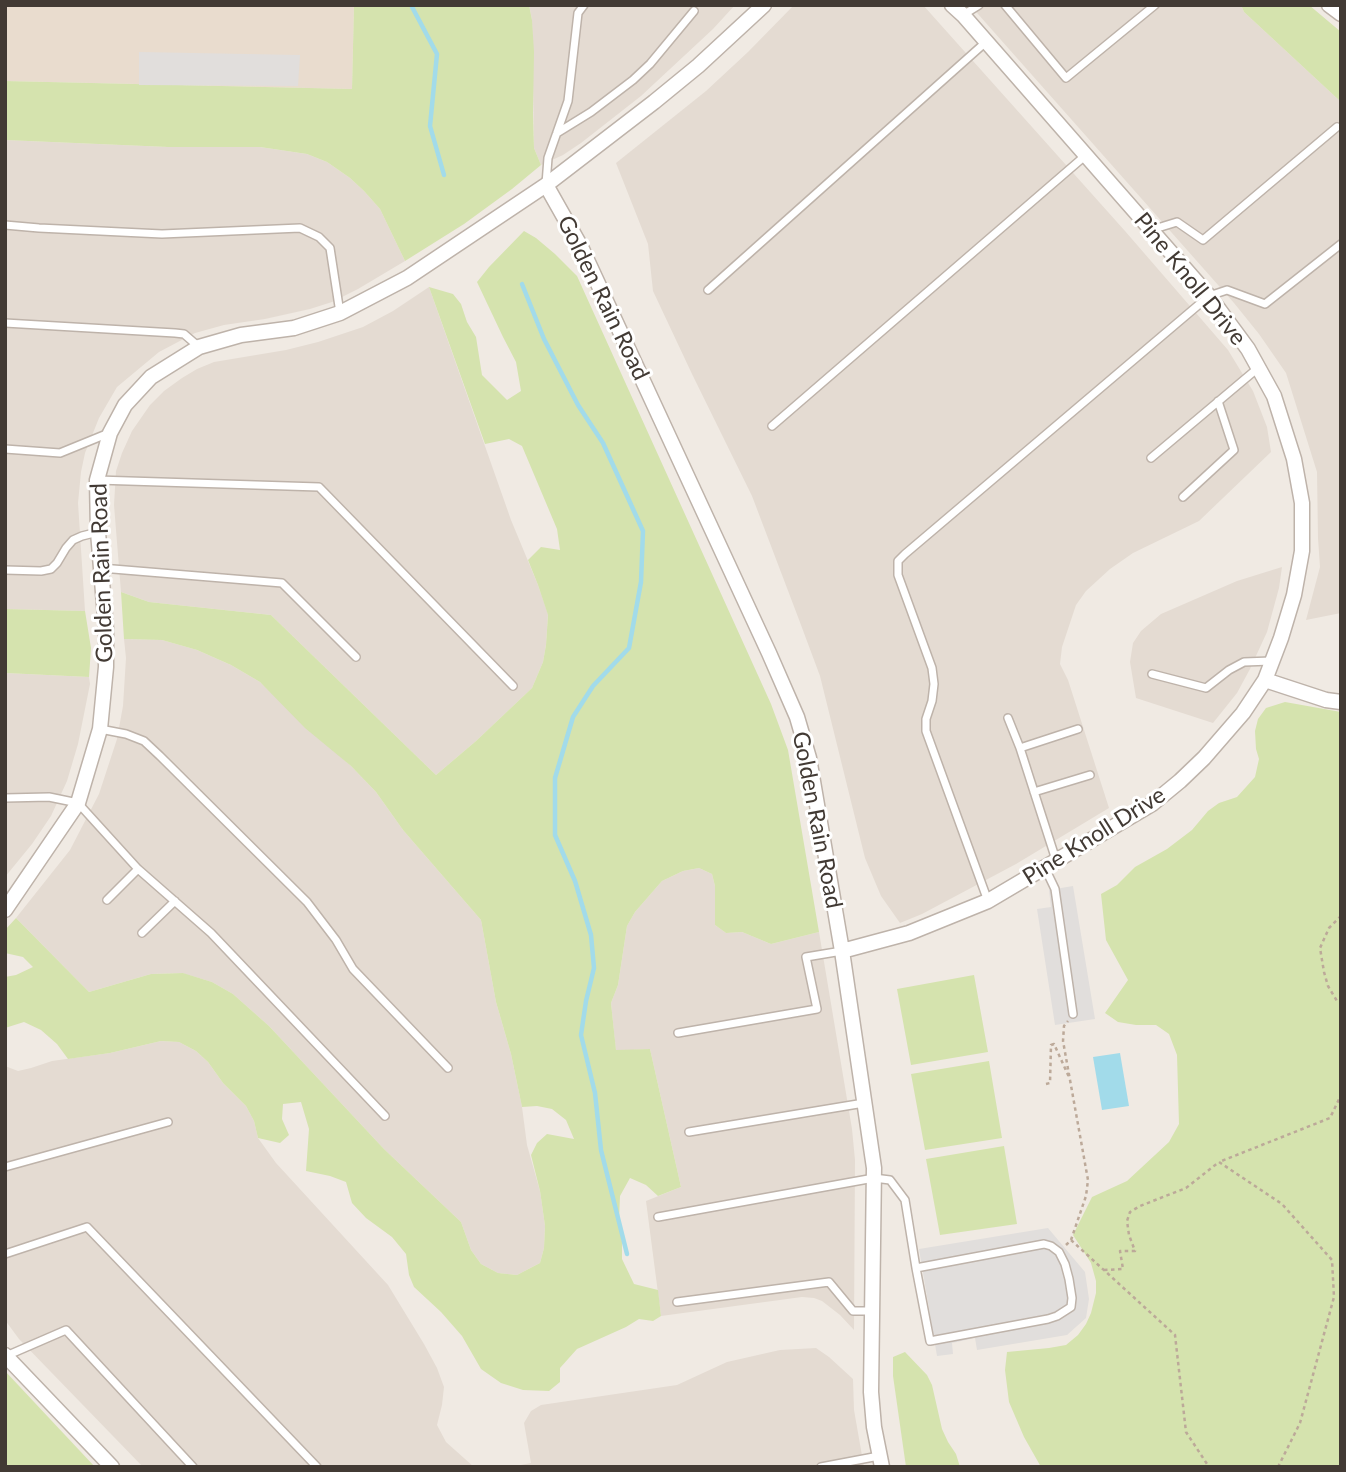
<!DOCTYPE html>
<style>
body{margin:0}
#map{position:relative;width:1346px;height:1472px;overflow:hidden;background:#f0eae3;font-family:Lato,sans-serif}
canvas{display:block}
.frame{position:absolute;inset:0;border:7px solid #423a34;pointer-events:none}
</style>
<div id="map">
<canvas width="1346" height="1472"></canvas>
<div class="frame"></div>
</div>
<script>
const ctx = document.querySelector('canvas').getContext('2d');
ctx.lineJoin = 'round';
function fill(path, color) {
  ctx.fillStyle = color;
  ctx.fill(path, 'evenodd');
}
function toPath(rows) {
  const path = new Path2D();
  for (const r of rows) {
    path.moveTo(r[0], r[1]);
    for (let i = 2; i < r.length; i += 2) path.lineTo(r[i], r[i + 1]);
  }
  return path;
}
function stroke(path, color, width, dash) {
  ctx.strokeStyle = color;
  ctx.lineWidth = width;
  ctx.lineCap = dash ? 'butt' : 'round';
  ctx.setLineDash(dash || []);
  ctx.stroke(path);
}
function label(font, color, halo, rows, align = 'center') {
  ctx.font = font + ' Lato,sans-serif';
  ctx.lineWidth = 6;
  ctx.setLineDash([]);
  ctx.textBaseline = 'middle';
  ctx.strokeStyle = halo;
  ctx.fillStyle = color;
  for (const [text, x, y, turn = 0] of rows) {
    ctx.save();
    ctx.translate(x, y);
    ctx.rotate((+turn || 0) * Math.PI / 180);
    ctx.textAlign = isNaN(turn) ? turn : align;
    if (halo) ctx.strokeText(text, 0, 0);
    ctx.fillText(text, 0, 0);
    ctx.restore();
  }
}
fill(toPath([
 [529,5,735,5,713,29,641,96,581,143,563,155,541,165,534,148,532,20],
 [794,5,923,5,1125,231,1228,350,1253,391,1267,427,1271,452,1199,521,1133,553,1110,569,1086,591,1076,605,1062,647,1060,664,1068,680,1109,808,1016,864,922,914,900,923,881,896,865,858,820,676,798,617,752,496,692,374,653,291,648,244,616,163,706,91,748,52],
 [970,5,1241,5,1244,12,1341,102,1341,613,1306,620,1320,567,1318,538,1317,472,1286,373,1259,334,1234,303],
 [5,140,168,147,260,147,307,154,327,162,350,178,364,191,380,209,405,261,358,289,332,302,310,309,265,319,224,325,195,333,159,352,117,387,99,418,85,453,81,472,78,503,85,611,5,609],
 [429,287,511,520,538,585,548,614,546,645,543,662,532,688,476,741,436,775,271,615,149,602,121,592,114,505,116,471,122,453,132,431,150,405,164,391,182,378,197,369,214,362,286,350,318,342,363,327,393,311],
 [1282,567,1279,588,1267,632,1250,669,1237,693,1213,723,1136,698,1130,662,1133,643,1141,631,1161,614,1237,581],
 [124,639,162,640,197,650,231,665,260,682,351,766,376,792,403,830,481,920,496,1002,511,1054,522,1107,527,1145,540,1191,545,1226,544,1248,540,1263,517,1275,498,1273,481,1264,471,1250,461,1222,384,1149,269,1026,233,994,212,982,182,973,151,974,89,992,16,918,70,850,99,794,117,739,123,706,126,658],
 [5,673,89,677,90,684,78,744,67,781,51,816,32,844,5,877],
 [699,868,712,874,715,886,715,925,726,933,742,932,771,944,819,932,852,1129,855,1160,854,1330,840,1315,822,1301,814,1298,802,1297,661,1316,646,1201,681,1187,650,1049,616,1051,611,1003,618,985,627,926,635,912,662,881,683,871],
 [161,1041,179,1042,196,1051,208,1062,223,1083,246,1106,254,1121,258,1138,276,1163,388,1285,424,1344,437,1368,444,1387,442,1405,437,1425,446,1442,474,1467,143,1467,19,1339,5,1320,5,1066,18,1071,31,1068,52,1061,110,1053],
 [816,1348,829,1357,853,1379,854,1410,864,1467,510,1467,531,1463,524,1423,531,1411,541,1405,677,1385,727,1362,780,1350]
]), '#e4dbd2');
fill(toPath([
 [5,5,354,5,352,89,5,81]
]), '#e9dcce');
fill(toPath([
 [354,5,529,5,532,20,534,52,533,113,534,148,541,165,512,189,464,224,405,261,380,209,364,191,350,178,327,162,307,154,260,147,168,147,5,140,5,81,352,89],
 [1241,5,1309,5,1341,32,1341,102,1244,12],
 [524,231,536,238,555,254,577,276,771,704,788,750,819,932,771,944,742,932,726,933,715,925,715,886,712,874,699,868,683,871,662,881,635,912,627,926,618,985,611,1003,616,1050,650,1049,681,1187,658,1196,646,1185,630,1178,620,1196,619,1220,622,1241,622,1259,634,1284,658,1290,661,1316,653,1321,639,1319,626,1327,577,1349,560,1368,560,1382,549,1391,523,1390,501,1383,481,1369,462,1336,441,1312,414,1287,409,1275,406,1254,392,1237,366,1218,352,1203,346,1182,330,1176,306,1171,309,1129,301,1102,283,1104,282,1119,289,1135,280,1143,258,1138,254,1121,246,1106,223,1083,208,1062,196,1051,179,1042,161,1041,110,1053,68,1059,57,1044,41,1030,24,1022,5,1028,5,977,16,975,33,967,23,957,5,953,5,930,16,918,89,992,151,974,183,973,212,982,233,994,269,1026,384,1149,461,1222,471,1250,481,1264,498,1273,517,1275,540,1263,544,1248,545,1226,540,1191,531,1155,537,1143,547,1134,574,1139,566,1120,552,1109,537,1106,522,1107,511,1054,496,1002,481,920,403,830,376,792,351,766,305,728,260,682,231,665,197,650,162,640,124,639,121,592,149,602,271,615,436,775,476,741,532,688,543,662,546,645,548,615,538,585,528,560,541,547,560,550,557,529,522,446,509,439,485,444,429,287,453,294,461,304,467,322,476,337,482,375,507,400,521,391,516,362,503,337,477,282,489,267],
 [5,609,85,611,91,648,89,677,5,673],
 [1285,702,1341,712,1341,1467,1041,1467,1024,1437,1009,1402,1005,1370,1007,1352,1049,1348,1066,1345,1078,1335,1086,1324,1091,1313,1096,1293,1096,1281,1091,1263,1073,1235,1092,1197,1127,1181,1169,1142,1179,1124,1177,1055,1169,1034,1156,1025,1136,1025,1118,1022,1105,1013,1128,980,1106,940,1101,894,1117,885,1135,867,1167,849,1192,830,1208,811,1219,803,1237,797,1255,777,1259,759,1256,749,1255,731,1258,719,1266,708],
 [974,975,988,1052,911,1065,897,989],
 [989,1061,1002,1138,925,1150,911,1074],
 [1004,1146,1017,1224,940,1235,926,1159],
 [905,1352,927,1375,932,1385,942,1429,948,1442,956,1454,960,1467,906,1467,893,1376,893,1357],
 [5,1371,95,1467,5,1467]
]), '#d5e3ae');
fill(toPath([
 [139,52,300,55,298,86,139,85],
 [1073,886,1095,1019,1055,1025,1037,909,1051,907,1049,890],
 [1048,1228,1085,1272,1089,1299,1086,1318,1067,1335,977,1350,975,1338,952,1343,953,1354,937,1356,919,1249]
]), '#e1dedc');
fill(toPath([
 [1120,1053,1129,1106,1102,1110,1093,1057]
]), '#a2dbea');
stroke(toPath([
 [411,5,437,54,430,126,444,175],
 [522,284,544,339,578,405,603,443,643,531,641,582,629,648,593,686,573,717,555,778,555,835,575,881,591,935,594,968,586,1001,581,1035,595,1093,601,1150,627,1254]
]), '#a2dbea', 4.5);
const service = toPath([
 [1005,5,1066,78,1155,5],
 [963,15,979,5],
 [557,133,591,112,633,80,650,64,694,11],
 [546,184,548,158,568,101,578,13,584,5],
 [5,225,39,228,162,234,300,228,319,237,330,248,340,313],
 [1151,230,1177,222,1203,240,1337,127],
 [708,290,987,41],
 [5,323,175,333,184,334,199,347],
 [772,426,1086,155],
 [5,449,60,453,109,433],
 [1151,458,1258,368],
 [97,480,319,487,513,686],
 [1183,497,1234,450,1218,401],
 [101,568,282,583,356,657],
 [5,570,41,571,51,569,57,563,66,548,73,540,82,536,98,532],
 [1152,674,1206,688,1229,670,1244,662,1271,661],
 [1008,718,1020,748],
 [100,729,126,734,144,741,160,756,307,902,336,940,353,969,448,1068],
 [1034,792,1090,775],
 [5,798,49,797,78,803,138,869,211,933,385,1116],
 [1056,860,1020,748,1078,729],
 [1045,868,1055,889,1073,1014],
 [107,900,138,869],
 [988,901,926,731,926,719,932,701,934,684,932,668,898,575,898,561,905,554,1209,296,1227,290,1265,304,1341,244],
 [142,933,175,901],
 [678,1033,817,1009,806,957,842,951],
 [689,1132,864,1103],
 [5,1167,168,1122],
 [658,1217,874,1178,890,1180,905,1200,916,1268,930,1341,1048,1319,1057,1316,1071,1307,1072,1298,1069,1279,1065,1264,1059,1252,1051,1246,1044,1244,916,1268],
 [5,1254,87,1227,317,1467],
 [677,1302,829,1282,853,1311,872,1311],
 [6,1356,66,1330,193,1467],
 [821,1467,879,1456]
]);
const minor = toPath([
 [1329,5,1341,14],
 [546,185,581,247,769,653,797,717,809,758,842,951,874,1168,871,1392,874,1427,882,1467],
 [1265,680,1326,700,1341,702],
 [5,910,78,803,100,729,106,667,106,629,98,532,97,480,110,433,125,405,151,377,199,347,241,335,294,328,340,313,407,278,546,185,654,102,698,66,764,5],
 [842,951,909,933,988,901,1152,804,1180,781,1204,758,1243,713,1265,680,1281,638,1294,595,1302,551,1302,503,1294,459,1274,396,1248,349,1209,296,963,15,952,5],
 [5,1355,112,1467]
]);
stroke(service, '#beb3aa', 10);
stroke(minor, '#beb3aa', 17);
stroke(toPath([
 [1341,916,1329,928,1320,948,1324,972,1328,986,1337,1001,1341,1003],
 [1046,1084,1050,1083,1051,1045,1054,1044,1069,1077],
 [1071,1240,1175,1335,1186,1432,1209,1467],
 [1066,1245,1071,1240,1086,1196,1088,1180,1063,1041,1064,1026,1068,1021],
 [1104,1270,1123,1269,1120,1251,1135,1251,1129,1235,1127,1221,1130,1212,1140,1206,1186,1188,1219,1162],
 [1278,1467,1300,1423,1334,1297,1332,1260,1282,1204,1219,1162,1330,1118,1341,1095]
]), '#bca999', 2.5, [3.5, 3.5]);
stroke(service, '#fff', 7);
stroke(minor, '#fff', 14);
label('23px', '#423a34', '#fff', [
 ["Pine Knoll Drive",1190,279,51],
 ["Golden Rain Road",603,298,64],
 ["Golden Rain Road",102,573,-92],
 ["Golden Rain Road",817,820,79],
 ["Pine Knoll Drive",1094,836,-32]
]);
</script>
